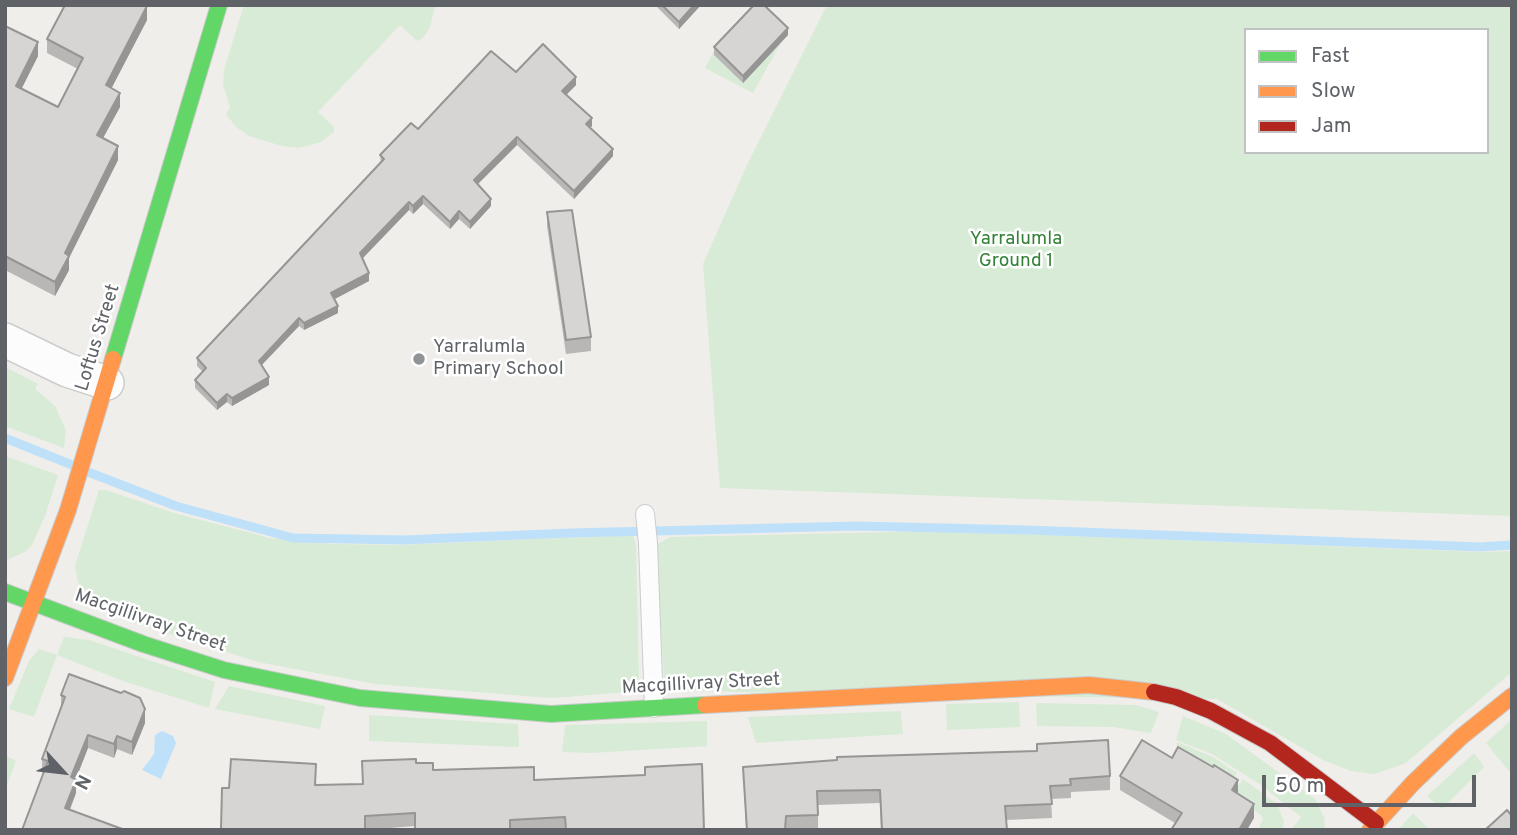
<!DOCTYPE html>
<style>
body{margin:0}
#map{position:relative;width:1517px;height:835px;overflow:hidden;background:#efeeea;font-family:Overpass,sans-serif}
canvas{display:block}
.frame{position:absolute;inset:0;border:7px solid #5f6368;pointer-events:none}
.legend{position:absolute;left:1244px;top:28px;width:245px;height:126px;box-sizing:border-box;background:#fff;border:2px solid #bfc1c3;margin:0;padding:9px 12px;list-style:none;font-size:21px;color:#5f6368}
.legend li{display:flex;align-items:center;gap:14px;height:35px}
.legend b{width:35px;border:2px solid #bfc1c3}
.north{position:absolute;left:28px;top:737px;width:70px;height:70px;-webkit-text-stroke:5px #fff;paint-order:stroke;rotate:117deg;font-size:19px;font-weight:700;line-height:28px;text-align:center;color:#5f6368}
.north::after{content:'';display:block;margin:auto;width:24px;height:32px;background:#5f6368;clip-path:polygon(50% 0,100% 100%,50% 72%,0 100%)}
.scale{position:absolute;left:1262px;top:775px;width:214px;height:32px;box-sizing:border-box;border:4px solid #5f6368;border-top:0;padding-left:9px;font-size:21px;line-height:24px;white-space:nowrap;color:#5f6368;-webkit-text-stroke:5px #fff;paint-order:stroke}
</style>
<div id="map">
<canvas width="1517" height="835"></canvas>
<div class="frame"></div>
<ul class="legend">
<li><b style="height:9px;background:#63d668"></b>Fast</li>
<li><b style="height:9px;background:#ff974d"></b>Slow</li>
<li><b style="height:9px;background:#b3261e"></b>Jam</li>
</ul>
<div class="north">N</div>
<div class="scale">50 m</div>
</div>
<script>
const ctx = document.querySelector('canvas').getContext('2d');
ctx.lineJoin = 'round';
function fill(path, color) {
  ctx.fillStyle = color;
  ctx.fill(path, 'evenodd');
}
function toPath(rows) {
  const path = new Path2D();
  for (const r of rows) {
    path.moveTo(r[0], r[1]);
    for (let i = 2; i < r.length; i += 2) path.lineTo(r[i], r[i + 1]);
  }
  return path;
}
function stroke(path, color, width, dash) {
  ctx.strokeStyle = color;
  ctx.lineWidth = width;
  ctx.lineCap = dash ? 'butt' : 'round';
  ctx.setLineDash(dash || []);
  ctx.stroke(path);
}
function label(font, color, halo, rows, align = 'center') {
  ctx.font = font + ' Overpass,sans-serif';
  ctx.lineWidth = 5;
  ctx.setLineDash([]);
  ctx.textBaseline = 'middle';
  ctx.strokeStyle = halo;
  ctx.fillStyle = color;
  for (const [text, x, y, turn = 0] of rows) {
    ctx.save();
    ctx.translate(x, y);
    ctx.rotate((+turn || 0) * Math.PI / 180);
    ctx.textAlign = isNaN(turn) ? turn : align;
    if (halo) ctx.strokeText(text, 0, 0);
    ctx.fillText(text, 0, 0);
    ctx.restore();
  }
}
fill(toPath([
 [244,5,435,5,435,7,430,27,423,38,417,41,400,25,318,112,334,127,334,132,321,142,299,148,282,146,249,136,236,127,226,114,230,107,223,85,224,70],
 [827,5,1512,5,1512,516,720,488,703,264,747,165],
 [1246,30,1487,30,1487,152,1246,152],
 [788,30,753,93,705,68,716,47],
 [5,367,38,384,35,389,55,406,66,430,64,448,5,426],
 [5,456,58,475,45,516,32,545,26,551,5,561],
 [99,490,106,490,174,513,270,538,332,544,401,545,633,535,636,545,639,682,629,692,551,698,375,684,258,662,107,614,109,607,96,602,78,582,75,566],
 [942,531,1479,552,1512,551,1512,672,1406,763,1375,774,1351,771,1323,760,1217,699,676,691,669,688,664,679,656,545,670,537],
 [64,637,89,640,215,682,209,708,123,681,57,655,34,717,9,709,29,661,39,649,57,655],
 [229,686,325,706,320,729,215,709],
 [1019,702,1020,727,947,730,946,704],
 [1036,703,1136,705,1159,712,1151,733,1113,727,1037,726],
 [901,711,903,734,756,743,748,717],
 [369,715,518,724,519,747,369,741],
 [1183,716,1226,734,1315,799,1324,817,1325,830,1291,830,1301,817,1261,785,1212,754,1176,740],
 [1512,719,1512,769,1509,771,1486,743],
 [707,721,707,746,591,753,562,752,565,725],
 [1177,742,1213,757,1237,773,1228,788,1177,759],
 [1474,753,1484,767,1442,809,1427,796],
 [5,755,16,761,5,790],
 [1243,779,1277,804,1284,821,1282,830,1258,830,1263,819,1261,815,1236,798,1235,792],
 [1413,813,1430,830,1398,830]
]), '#d8ebd6');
fill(toPath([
 [162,731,173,736,176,743,161,779,142,770,154,754,155,735]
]), '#bfe0f9');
stroke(toPath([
 [5,438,72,465],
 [88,472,176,506,293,538,403,540,571,533,858,526,1027,530,1480,547,1512,545]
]), '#bfe0f9', 9);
const lane = toPath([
 [645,514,648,543,654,708]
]);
const street = toPath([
 [5,340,67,370,107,383]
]);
const fast = toPath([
 [113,359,219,5],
 [5,592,143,644,224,670,360,698,551,714,705,705]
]);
const slow = toPath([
 [5,678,68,510,113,359],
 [705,705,1089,685,1154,692],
 [1370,830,1413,783,1461,737,1512,696]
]);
const jam = toPath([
 [1154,692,1176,697,1211,711,1270,743,1376,823]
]);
stroke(lane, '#cbcccc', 20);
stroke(street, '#cbcccc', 36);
stroke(fast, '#cacacb', 18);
stroke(slow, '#cacacb', 18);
stroke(jam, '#cacacb', 18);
stroke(lane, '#fdfcfc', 18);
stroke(street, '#fdfcfc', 33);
stroke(fast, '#63d668', 16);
stroke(slow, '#ff974d', 16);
stroke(jam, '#b3261e', 16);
fill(toPath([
 [655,5,701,5,679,29],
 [147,20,111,88,120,107,103,138,118,160,69,258,69,270,55,296,5,270,5,26,38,56,21,89,58,107,78,69,47,53,47,39],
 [788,35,743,83,714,55,714,47],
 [516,72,576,85,566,95,592,126,590,128,613,156,574,199,517,145,477,184,491,206,470,229,459,219,450,229,423,204,413,214,409,210,362,259,369,281,334,299,338,313,304,330,299,326,261,365,269,385,232,406,227,402,217,410,195,388,195,380,203,372,197,366,197,358,381,163,380,155,418,129],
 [547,212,591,337,591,351,566,354,547,226],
 [61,695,145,723,132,755,117,749,114,758,88,748,76,779,76,793,70,810,22,830,43,773,42,772,42,759,61,709],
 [1172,758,1238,794,1254,818,1175,823,1120,790,1120,776],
 [362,761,416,763,433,770,534,780,704,830,415,830,415,826,365,830,221,830,229,788,362,784],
 [743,767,1110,776,1110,790,1071,792,1071,798,1051,799,1052,818,1006,820,1007,830,881,830,880,803,818,805,818,828,746,830]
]), '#b8b7b5');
fill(toPath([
 [694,5,701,5,679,29,679,22],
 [147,6,147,20,106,99,106,85],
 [788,28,788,35,743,83,743,76],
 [38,42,38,56,16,100,16,86],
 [576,77,576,85,562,99,562,91],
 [120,93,120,107,97,149,97,135],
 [592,118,592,126,586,132,586,124],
 [517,137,517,145,474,188,474,180],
 [118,146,118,160,69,258,69,270,55,296,55,282,65,253],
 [613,149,613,156,574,199,574,191],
 [423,196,423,204,413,214,413,206],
 [491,199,491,206,470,229,470,222],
 [409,202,409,210,360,261,360,253],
 [459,211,459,219,450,229,450,222],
 [369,273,369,281,331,301,331,293],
 [338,306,338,313,304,330,304,323],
 [299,318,299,326,259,368,259,361],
 [269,377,269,385,232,406,232,398],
 [227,394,227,402,217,410,217,403],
 [145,709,145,723,132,755,132,742],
 [88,735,88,748,71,791,71,777],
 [117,736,117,749,114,758,114,744],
 [76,780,76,793,65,821,65,808],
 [1238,780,1238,794,1232,790],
 [1254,804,1254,818,1247,830,1239,830]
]), '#969594');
const building = toPath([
 [65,5,147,6,106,85,120,93,97,135,118,146,65,253,69,256,55,282,5,256,5,26,38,42,16,86,58,107,83,58,47,39,65,5],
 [662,5,694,5,679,22,662,5],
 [754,5,764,5,788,28,743,76,714,47,754,5],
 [543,44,576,77,562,91,592,118,586,124,613,149,574,191,517,137,474,180,491,199,470,222,459,211,450,222,423,196,413,206,409,202,360,253,369,273,331,293,338,306,304,323,299,318,259,361,269,377,232,398,227,394,217,403,195,380,206,368,197,358,384,159,380,155,411,123,418,129,491,51,516,72,543,44],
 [572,210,591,337,566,340,547,212,572,210],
 [69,674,121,693,124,691,140,698,145,709,132,742,117,736,114,744,88,735,71,777,76,780,65,808,125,830,22,830,48,761,42,759,65,697,61,695,69,674],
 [1108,740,1110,776,1070,779,1071,785,1050,786,1052,804,1005,806,1007,830,882,830,880,790,817,791,818,815,786,816,785,830,747,830,743,767,837,760,837,757,1037,751,1037,744,1108,740],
 [1142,740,1172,758,1178,747,1213,767,1214,765,1238,780,1232,790,1254,804,1239,830,1171,830,1182,813,1120,776,1142,740],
 [231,759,316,764,315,785,363,784,362,761,416,759,416,763,433,763,433,770,534,767,534,780,645,775,645,767,702,764,704,830,566,830,565,817,510,820,510,830,415,830,415,813,365,816,365,830,221,829,222,788,229,788,231,759],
 [1507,810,1512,816,1512,830,1485,830,1507,810]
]);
fill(building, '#d6d5d3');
stroke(building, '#969594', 2);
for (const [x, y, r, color] of [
 [419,359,7,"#919496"]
]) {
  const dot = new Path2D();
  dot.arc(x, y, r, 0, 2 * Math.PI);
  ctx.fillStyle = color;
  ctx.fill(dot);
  stroke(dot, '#fff', 2.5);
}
label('19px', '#348238', '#fff', [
 ["Yarralumla",1016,240],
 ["Ground 1",1016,262]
]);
label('19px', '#5f6368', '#fff', [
 ["Loftus Street",99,338,-73],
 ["Macgillivray Street",150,622,19],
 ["Macgillivray Street",701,685,-3]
]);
label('19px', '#5f6368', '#fff', [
 ["Yarralumla",433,348],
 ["Primary School",433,370]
], 'left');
</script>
